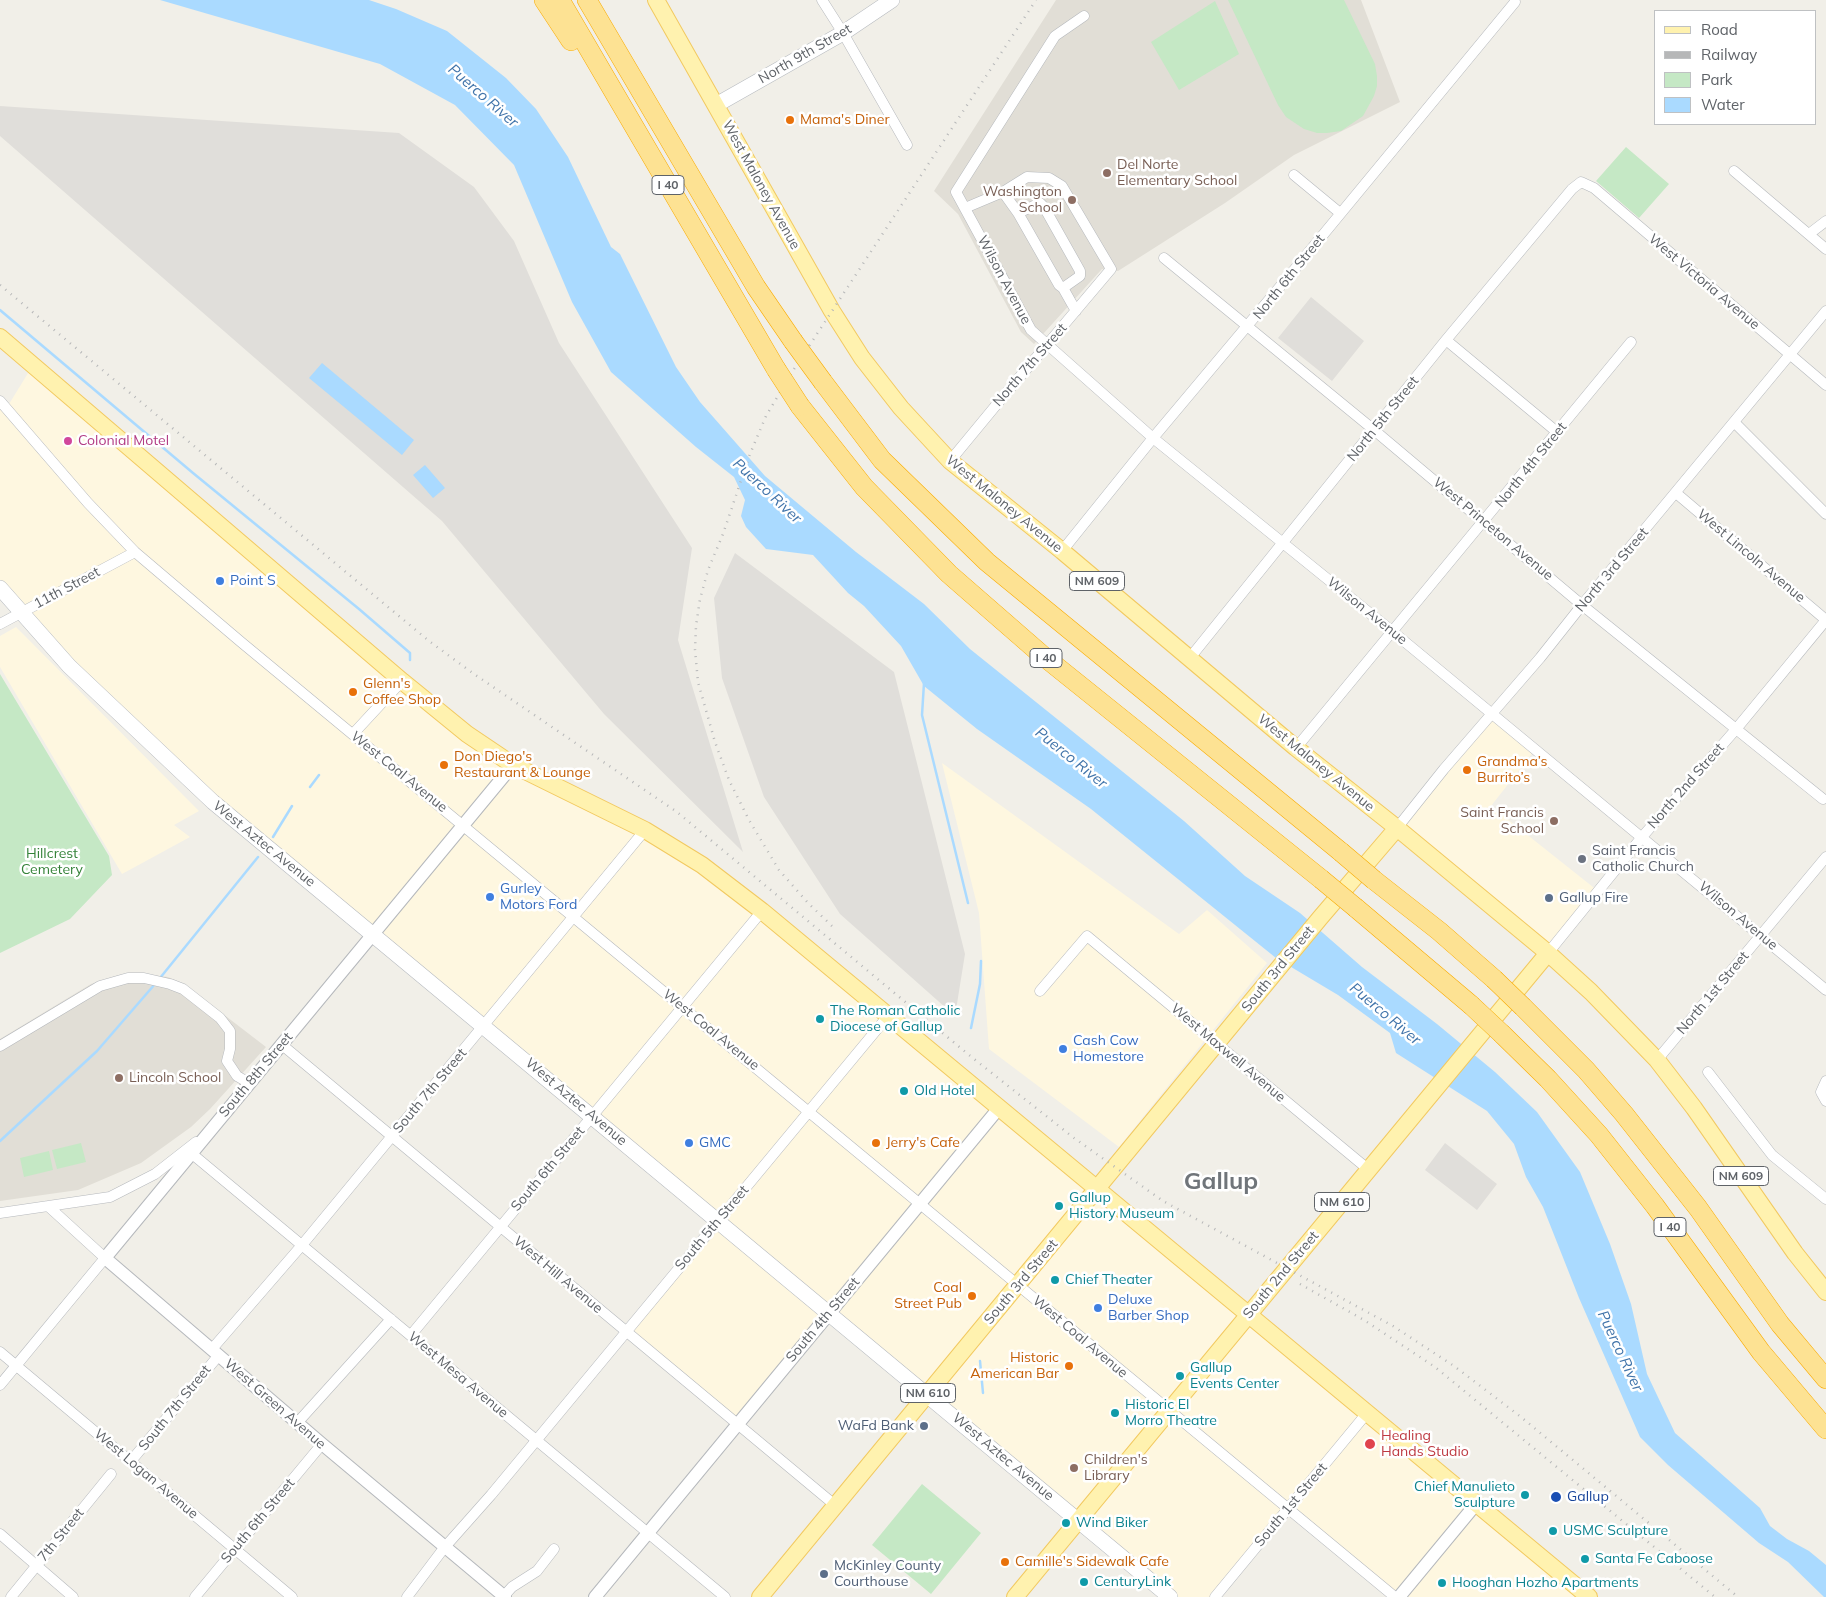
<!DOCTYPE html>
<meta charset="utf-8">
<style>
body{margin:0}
#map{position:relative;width:1826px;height:1597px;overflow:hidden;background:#f1efe8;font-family:Mulish,sans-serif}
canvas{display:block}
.legend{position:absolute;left:1654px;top:10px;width:162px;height:115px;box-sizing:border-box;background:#fff;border:1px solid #bfc1c3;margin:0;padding:6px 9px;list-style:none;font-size:15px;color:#5f6368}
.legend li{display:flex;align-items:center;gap:10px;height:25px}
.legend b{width:25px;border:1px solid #bfc1c3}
</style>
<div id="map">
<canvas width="1826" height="1597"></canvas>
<ul class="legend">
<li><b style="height:6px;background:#fff2af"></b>Road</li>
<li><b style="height:6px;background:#b6b7b8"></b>Railway</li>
<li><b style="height:14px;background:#c5e8c5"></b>Park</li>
<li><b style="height:14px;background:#aadaff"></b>Water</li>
</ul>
</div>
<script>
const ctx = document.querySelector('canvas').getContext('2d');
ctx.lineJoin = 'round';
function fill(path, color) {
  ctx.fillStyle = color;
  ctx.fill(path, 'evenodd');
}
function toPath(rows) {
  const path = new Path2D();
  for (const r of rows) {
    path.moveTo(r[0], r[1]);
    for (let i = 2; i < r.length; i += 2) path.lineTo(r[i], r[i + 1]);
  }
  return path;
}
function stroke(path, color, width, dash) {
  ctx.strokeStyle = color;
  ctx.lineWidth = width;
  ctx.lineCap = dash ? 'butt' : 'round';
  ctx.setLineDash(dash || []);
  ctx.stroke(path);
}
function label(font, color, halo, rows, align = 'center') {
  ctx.font = font + ' Mulish,sans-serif';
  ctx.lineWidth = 5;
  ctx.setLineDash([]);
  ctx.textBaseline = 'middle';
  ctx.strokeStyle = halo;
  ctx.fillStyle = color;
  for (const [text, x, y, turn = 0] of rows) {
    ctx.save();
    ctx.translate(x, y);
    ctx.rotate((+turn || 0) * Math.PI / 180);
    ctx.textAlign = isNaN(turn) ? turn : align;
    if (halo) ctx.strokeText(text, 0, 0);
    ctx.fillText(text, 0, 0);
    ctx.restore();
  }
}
fill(toPath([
 [33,365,467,734,702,865,1589,1597,1394,1597,1288,1509,1215,1597,1170,1597,829,1313,738,1424,626,1332,718,1221,213,802,0,588,0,406,6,409],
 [16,627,199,811,174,825,190,837,122,874,0,667,0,636],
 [1492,715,1535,750,1491,806,1598,891,1548,953,1397,828],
 [942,763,1179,934,1207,910,1267,963,1119,1147,989,1049,979,913]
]), '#fef7e0');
fill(toPath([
 [0,106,399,133,474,187,514,241,559,343,692,548,678,640,743,852,604,714,442,521,0,136],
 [1311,297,1364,341,1332,381,1278,338],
 [735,553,894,672,965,954,955,1016,840,914,764,797,722,678,714,598],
 [1445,1143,1497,1184,1477,1210,1425,1170]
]), '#e0deda');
fill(toPath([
 [1056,0,1361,0,1400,102,1294,155,1225,203,1118,271,1102,269,1034,344,1021,332,958,214,934,191],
 [135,973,168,977,184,984,266,1047,210,1109,191,1127,141,1163,78,1190,0,1201,0,1039,91,984,119,975]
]), '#e1ded6');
fill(toPath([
 [1228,0,1344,0,1375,64,1377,76,1377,86,1374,96,1363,116,1341,131,1327,133,1317,133,1304,129,1286,117,1278,105],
 [1215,1,1239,54,1179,90,1151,42],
 [1626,147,1669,184,1639,218,1596,181],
 [0,674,109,856,112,875,70,919,0,953],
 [81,1143,86,1162,57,1169,52,1150],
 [49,1151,53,1170,24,1177,20,1158],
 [922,1484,981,1533,931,1594,872,1545]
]), '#c5e8c5');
fill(toPath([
 [160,0,369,0,396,9,447,31,506,78,536,109,568,157,611,247,620,254,676,367,700,402,765,476,856,552,924,604,970,649,1184,821,1245,876,1300,913,1362,967,1437,1024,1495,1072,1537,1112,1580,1172,1610,1244,1631,1304,1647,1374,1675,1433,1760,1508,1770,1526,1787,1539,1809,1551,1826,1565,1826,1597,1824,1597,1788,1562,1759,1543,1668,1465,1640,1437,1579,1298,1543,1207,1526,1177,1514,1144,1487,1111,1396,1053,1390,1033,1338,995,1276,958,1091,809,977,729,924,686,901,646,864,606,848,593,813,555,766,549,746,527,741,516,745,500,734,477,696,447,611,372,572,302,514,165,455,105,380,64],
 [322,363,414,440,402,455,309,378],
 [425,465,445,488,433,498,413,475]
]), '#aadaff');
stroke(toPath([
 [0,310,193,473,359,609,410,653,410,660],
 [924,683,922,715,968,903],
 [310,787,319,775],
 [273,837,292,806],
 [160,978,258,857],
 [971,1028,980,984,981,961],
 [0,1141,97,1051,155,984],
 [980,1361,983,1393]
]), '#aadaff', 2.5);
const minor = toPath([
 [822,0,843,33,907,145],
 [1084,16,1055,36,956,192,1031,330,1153,438,1393,632,1826,990],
 [1734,171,1826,249],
 [1294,175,1340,213],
 [1003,192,1018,213,1059,285,1063,288,1076,311],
 [1018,213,1040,203,1044,207,1080,271,1080,276,1063,288],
 [1809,234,1826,221],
 [1164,258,1374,430,1582,605,1823,799],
 [1446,340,1557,432],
 [0,401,88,503,135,552,241,642,1395,1597],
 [1735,423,1826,514],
 [950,461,1002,398,1111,269,1062,186,1049,178,1027,177,1003,192,965,208],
 [1676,493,1826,620],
 [1062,551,1153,438,1294,270,1515,2],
 [0,624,135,552],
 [1189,659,1446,340,1572,189,1581,182,1594,188,1826,385],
 [353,734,402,681],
 [1296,748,1631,342],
 [1397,828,1444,769,1540,658,1582,605,1826,311],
 [1548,953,1642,837,1737,728,1826,620],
 [1040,991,1087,936,1369,1170],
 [281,1044,836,1506],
 [0,1046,100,986,128,978,144,978,170,984,183,989,220,1018,230,1031,230,1049,227,1061,237,1076,249,1083],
 [1657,1060,1826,857],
 [1708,1072,1772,1155,1826,1199],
 [1826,1081,1821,1092,1826,1101],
 [191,1153,725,1597],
 [0,1213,110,1197,155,1174,196,1142],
 [411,1335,762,911],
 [212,1349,302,1245,645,830],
 [0,1352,292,1597],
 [0,1385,105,1258,48,1206],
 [298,1422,391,1319],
 [131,1461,219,1355],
 [0,1534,73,1597],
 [504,1596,512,1587,537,1571,554,1549],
 [11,1597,111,1474],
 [195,1597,322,1444],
 [407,1597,444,1548,491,1495,888,1016],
 [1215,1597,1367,1413]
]);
const tertiary = toPath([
 [505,1597,322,1444,105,1258,513,765],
 [595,1597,999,1108],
 [1399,1597,1476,1504]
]);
const secondary = toPath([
 [716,105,843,33,892,0],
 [0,588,69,666,213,802,1170,1597]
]);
const primary = toPath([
 [656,0,832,311,862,358,901,408,950,461,1062,551,1296,748,1397,828,1548,953,1591,992,1657,1060,1694,1108,1795,1253,1826,1292],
 [0,337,402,681,467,734,513,765,645,830,702,865,762,911,1589,1597],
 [760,1597,1320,918,1397,828],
 [1015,1597,1548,953]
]);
const motorway = toPath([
 [544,0,571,41],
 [560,0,776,369],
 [587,0,756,287,793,341],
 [823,382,882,460,987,562,1341,852],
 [800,406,864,487,949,574,1042,655,1321,879],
 [1374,880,1439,931,1494,979],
 [1356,908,1471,1005],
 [1523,1007,1586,1070,1624,1114,1698,1208,1780,1324,1826,1379],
 [1502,1034,1548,1079,1599,1135,1655,1206,1761,1352,1826,1429]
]);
stroke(minor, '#b5b8bc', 11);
stroke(tertiary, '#b5b8bc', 14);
stroke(secondary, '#b6babf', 16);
stroke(primary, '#f2c960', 18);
stroke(motorway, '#f9ab00', 20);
stroke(minor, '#fff', 10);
stroke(tertiary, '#fff', 12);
stroke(secondary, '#fff', 15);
stroke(primary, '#fff2af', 16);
stroke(motorway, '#fde293', 19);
stroke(toPath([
 [0,285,429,641,474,674,677,812,969,1055,1074,1138,1163,1201,1393,1326,1454,1366,1521,1417,1738,1597],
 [832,926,808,903,779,870,749,820,729,780,715,742,698,682,695,650,696,626,700,599,708,570,723,534,750,454,766,416,794,369,1036,0],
 [1300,1284,1364,1320,1435,1367,1715,1597]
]), '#b6b7b8', 2.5, [1, 6]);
const motorwayBridge = toPath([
 [793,341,823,382],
 [776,369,800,406],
 [1341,852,1374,880],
 [1321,879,1356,908],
 [1494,979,1523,1007],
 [1471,1005,1502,1034]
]);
stroke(motorwayBridge, '#f9ab00', 20, []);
stroke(motorwayBridge, '#fde293', 19);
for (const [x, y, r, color] of [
 [790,120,5,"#e8710a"],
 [1107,173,5,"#8d6e63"],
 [1072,200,5,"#8d6e63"],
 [68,441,5,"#d1479c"],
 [220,581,5,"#3f7fe0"],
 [353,692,5,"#e8710a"],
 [444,765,5,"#e8710a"],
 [1467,770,5,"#e8710a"],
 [1554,821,5,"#8d6e63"],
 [1582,859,5,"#6b7280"],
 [490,897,5,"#3f7fe0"],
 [1549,898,5,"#5c6f8a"],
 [820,1019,5,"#0f9aa8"],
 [1063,1049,5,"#3f7fe0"],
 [119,1078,5,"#8d6e63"],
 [904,1091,5,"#0f9aa8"],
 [689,1143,5,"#3f7fe0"],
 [876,1143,5,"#e8710a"],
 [1059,1206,5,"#0f9aa8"],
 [1055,1280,5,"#0f9aa8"],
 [972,1296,5,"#e8710a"],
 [1098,1308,5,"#3f7fe0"],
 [1069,1366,5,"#e8710a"],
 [1180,1376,5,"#0f9aa8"],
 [1115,1413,5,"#0f9aa8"],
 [924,1426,5,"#5c6f8a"],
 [1370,1444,6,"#e0444e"],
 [1074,1468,5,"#8d6e63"],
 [1525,1495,5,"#0f9aa8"],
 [1556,1497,6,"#1a4fb4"],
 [1066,1523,5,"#0f9aa8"],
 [1553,1531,5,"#0f9aa8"],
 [1585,1559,5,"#0f9aa8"],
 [1005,1562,5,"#e8710a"],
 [824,1574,5,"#5c6f8a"],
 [1084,1582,5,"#0f9aa8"],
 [1442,1583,5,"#0f9aa8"]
]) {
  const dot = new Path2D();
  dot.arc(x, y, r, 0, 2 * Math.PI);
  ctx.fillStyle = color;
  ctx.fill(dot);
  stroke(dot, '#fff', 2);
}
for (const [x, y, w] of [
 [668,185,32],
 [1097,581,55],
 [1046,658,32],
 [1741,1176,55],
 [1342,1202,55],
 [1670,1227,32],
 [928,1393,55]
]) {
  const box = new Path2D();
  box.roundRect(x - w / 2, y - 9.5, w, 19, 4);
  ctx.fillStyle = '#fff';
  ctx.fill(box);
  stroke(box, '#5f6368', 1);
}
label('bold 12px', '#5f6368', null, [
 ["I 40",668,185],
 ["NM 609",1097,581],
 ["I 40",1046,658],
 ["NM 609",1741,1176],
 ["NM 610",1342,1202],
 ["I 40",1670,1227],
 ["NM 610",928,1393]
]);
label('14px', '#5f6368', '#fff', [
 ["North 9th Street",805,54,-30],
 ["West Maloney Avenue",761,185,61],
 ["North 6th Street",1289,277,-51],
 ["Wilson Avenue",1004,280,62],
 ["West Victoria Avenue",1704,282,40],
 ["North 7th Street",1030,365,-49],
 ["North 5th Street",1383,419,-51],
 ["North 4th Street",1531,465,-51],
 ["West Maloney Avenue",1004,504,39],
 ["West Princeton Avenue",1493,529,40],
 ["West Lincoln Avenue",1751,556,40],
 ["North 3rd Street",1612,570,-50],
 ["11th Street",67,588,-28],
 ["Wilson Avenue",1367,611,39],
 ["West Maloney Avenue",1316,763,39],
 ["West Coal Avenue",399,772,39],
 ["North 2nd Street",1686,786,-49],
 ["West Aztec Avenue",264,844,39],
 ["Wilson Avenue",1738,916,40],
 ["South 3rd Street",1278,969,-51],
 ["North 1st Street",1713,993,-50],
 ["West Coal Avenue",711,1030,39],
 ["West Maxwell Avenue",1228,1053,40],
 ["South 8th Street",256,1075,-50],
 ["South 7th Street",430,1091,-50],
 ["West Aztec Avenue",576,1102,40],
 ["South 6th Street",548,1169,-50],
 ["South 5th Street",712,1228,-50],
 ["West Hill Avenue",558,1275,40],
 ["South 2nd Street",1281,1275,-50],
 ["South 3rd Street",1021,1282,-50],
 ["South 4th Street",823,1320,-50],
 ["West Coal Avenue",1080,1337,40],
 ["West Mesa Avenue",458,1375,40],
 ["West Green Avenue",275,1404,41],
 ["South 7th Street",175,1408,-51],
 ["West Aztec Avenue",1003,1457,40],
 ["West Logan Avenue",146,1474,40],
 ["South 1st Street",1291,1505,-50],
 ["South 6th Street",258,1521,-50],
 ["7th Street",61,1535,-51]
]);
label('14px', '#c56008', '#fff', [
 ["Mama's Diner",800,120],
 ["Glenn's",363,684],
 ["Coffee Shop",363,700],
 ["Don Diego's",454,757],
 ["Restaurant & Lounge",454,773],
 ["Grandma’s",1477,762],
 ["Burrito’s",1477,778],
 ["Jerry's Cafe",886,1143],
 ["Coal",962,1288,"right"],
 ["Street Pub",962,1304,"right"],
 ["Historic",1059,1358,"right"],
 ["American Bar",1059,1374,"right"],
 ["Camille's Sidewalk Cafe",1015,1562]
], 'left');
label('14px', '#785e54', '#fff', [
 ["Del Norte",1117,165],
 ["Elementary School",1117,181],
 ["Washington",1062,192,"right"],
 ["School",1062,208,"right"],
 ["Saint Francis",1544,813,"right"],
 ["School",1544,829,"right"],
 ["Lincoln School",129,1078],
 ["Children's",1084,1460],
 ["Library",1084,1476]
], 'left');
label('14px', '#b23c85', '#fff', [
 ["Colonial Motel",78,441]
], 'left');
label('14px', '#366cbe', '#fff', [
 ["Point S",230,581],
 ["Gurley",500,889],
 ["Motors Ford",500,905],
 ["Cash Cow",1073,1041],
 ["Homestore",1073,1057],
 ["GMC",699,1143],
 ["Deluxe",1108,1300],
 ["Barber Shop",1108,1316]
], 'left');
label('14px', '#5b616d', '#fff', [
 ["Saint Francis",1592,851],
 ["Catholic Church",1592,867]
], 'left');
label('14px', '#348238', '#fff', [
 ["Hillcrest",52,854],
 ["Cemetery",52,870]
]);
label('14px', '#4e5e75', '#fff', [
 ["Gallup Fire",1559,898],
 ["WaFd Bank",914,1426,"right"],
 ["McKinley County",834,1566],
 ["Courthouse",834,1582]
], 'left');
label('14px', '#0d838f', '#fff', [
 ["The Roman Catholic",830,1011],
 ["Diocese of Gallup",830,1027],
 ["Old Hotel",914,1091],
 ["Gallup",1069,1198],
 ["History Museum",1069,1214],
 ["Chief Theater",1065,1280],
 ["Gallup",1190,1368],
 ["Events Center",1190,1384],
 ["Historic El",1125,1405],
 ["Morro Theatre",1125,1421],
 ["Chief Manulieto",1515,1487,"right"],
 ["Sculpture",1515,1503,"right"],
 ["Wind Biker",1076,1523],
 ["USMC Sculpture",1563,1531],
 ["Santa Fe Caboose",1595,1559],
 ["CenturyLink",1094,1582],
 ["Hooghan Hozho Apartments",1452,1583]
], 'left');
label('14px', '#be3a42', '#fff', [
 ["Healing",1381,1436],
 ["Hands Studio",1381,1452]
], 'left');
label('14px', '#164399', '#fff', [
 ["Gallup",1567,1497]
], 'left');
label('italic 15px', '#4174aa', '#fff', [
 ["Puerco River",483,96,41],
 ["Puerco River",767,491,43],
 ["Puerco River",1071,758,39],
 ["Puerco River",1385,1014,40],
 ["Puerco River",1620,1351,65]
]);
label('bold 24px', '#70757a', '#fff', [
 ["Gallup",1221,1182]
]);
</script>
